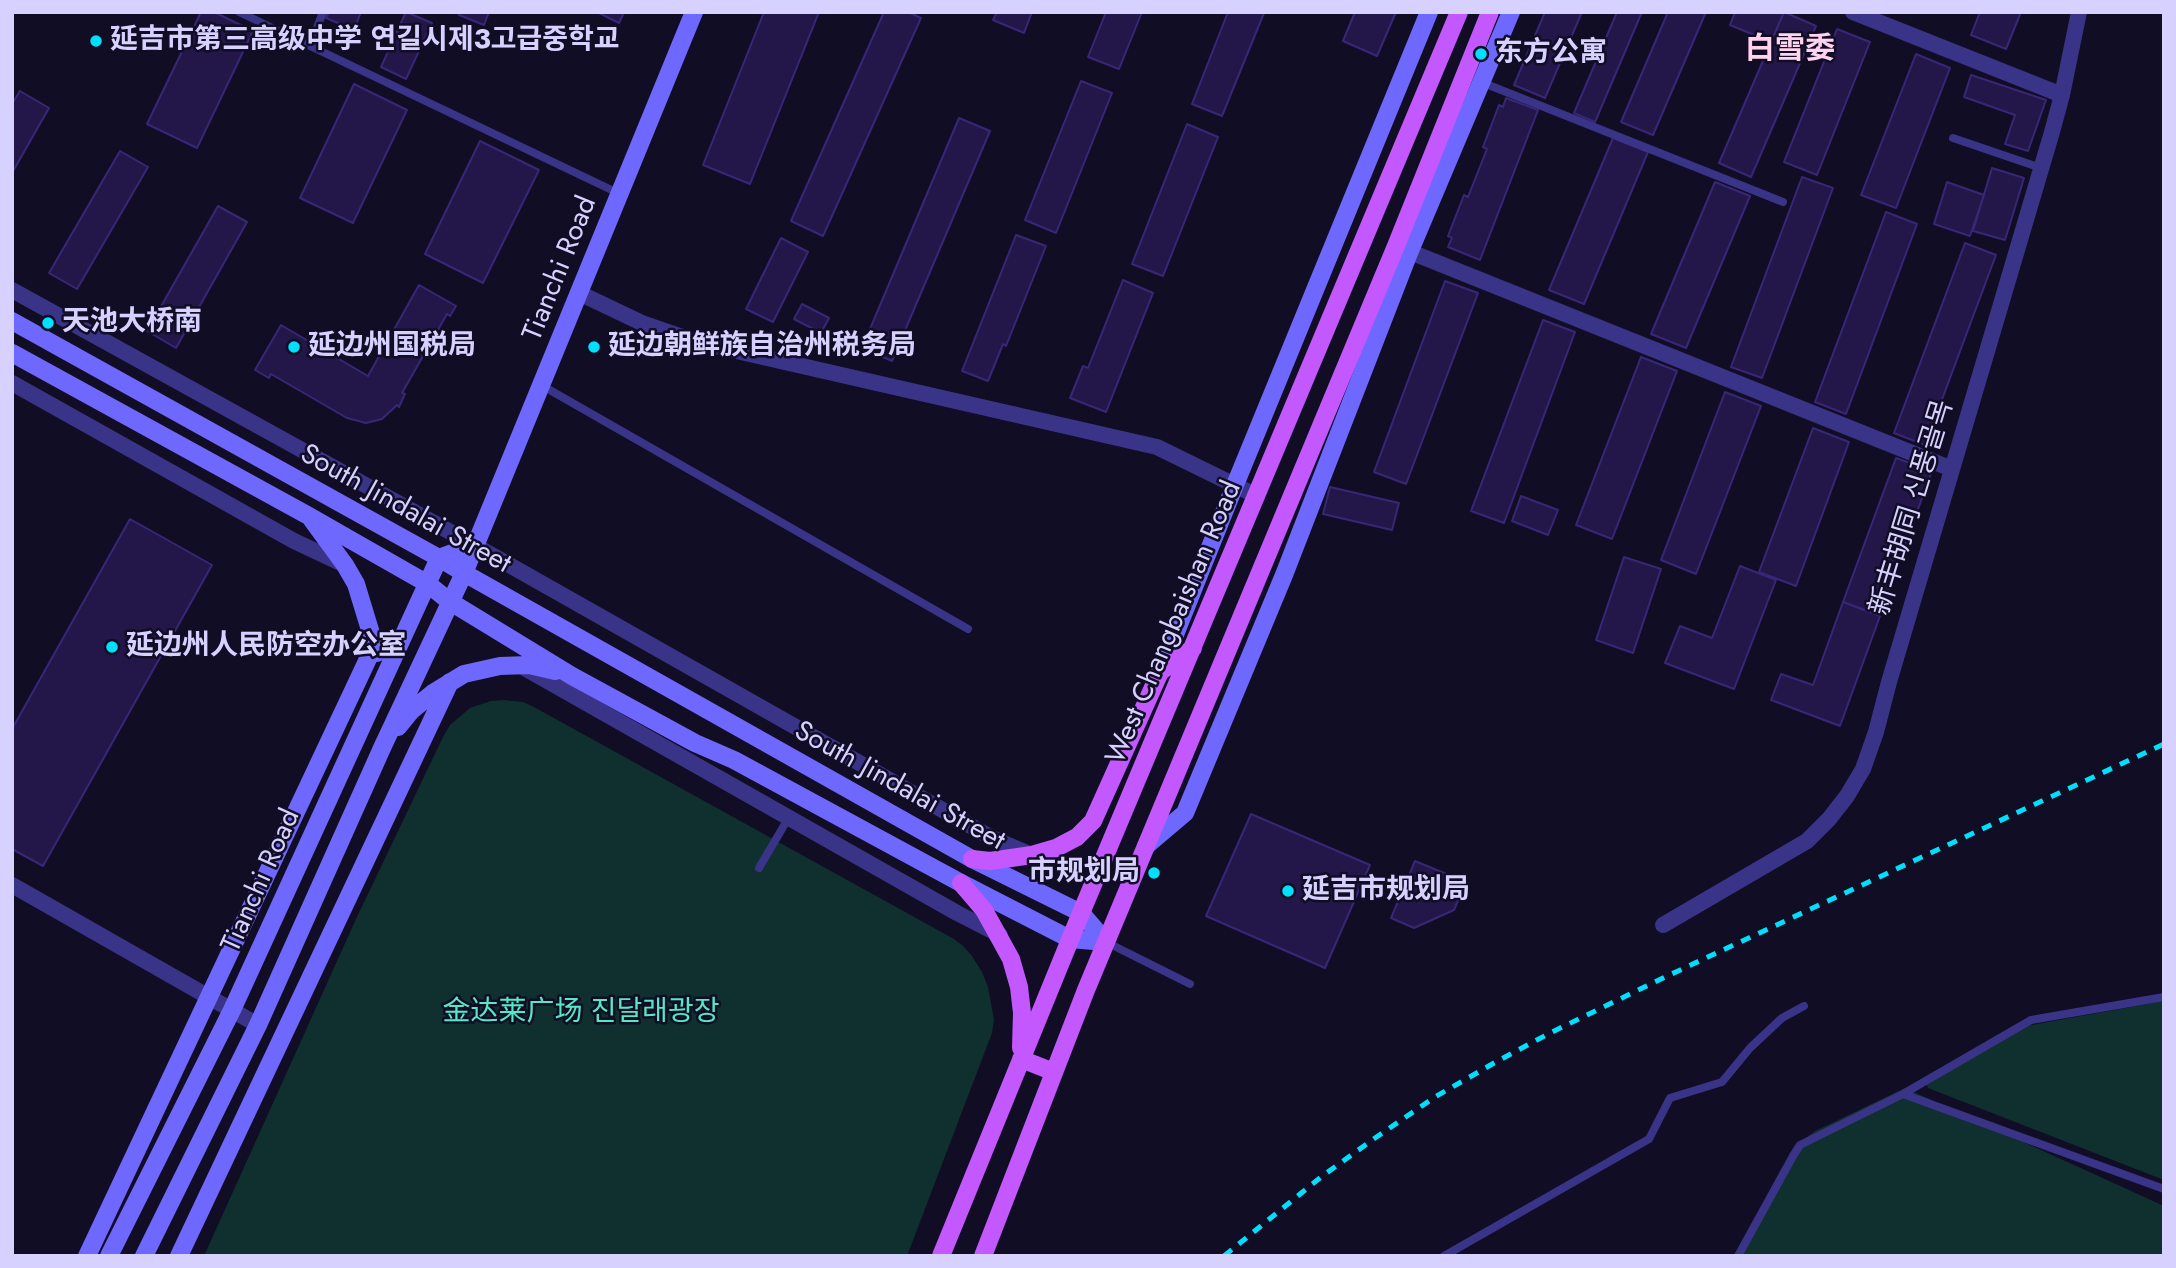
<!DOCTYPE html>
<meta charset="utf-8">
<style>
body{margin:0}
#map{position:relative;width:2176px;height:1268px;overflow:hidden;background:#110d25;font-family:Jost,sans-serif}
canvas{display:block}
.frame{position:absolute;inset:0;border:14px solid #d7d1ff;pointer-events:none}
</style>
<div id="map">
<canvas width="2176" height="1268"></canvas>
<div class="frame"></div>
</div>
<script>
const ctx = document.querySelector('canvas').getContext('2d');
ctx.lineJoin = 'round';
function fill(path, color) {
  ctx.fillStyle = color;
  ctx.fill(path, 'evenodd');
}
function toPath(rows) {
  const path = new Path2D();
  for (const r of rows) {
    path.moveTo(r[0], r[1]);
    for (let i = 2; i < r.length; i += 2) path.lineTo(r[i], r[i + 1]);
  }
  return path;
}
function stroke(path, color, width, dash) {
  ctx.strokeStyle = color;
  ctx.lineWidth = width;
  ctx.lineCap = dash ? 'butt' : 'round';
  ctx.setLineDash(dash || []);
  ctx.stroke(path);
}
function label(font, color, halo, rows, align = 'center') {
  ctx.font = font + ' Jost,"Noto Sans SC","Noto Sans KR",sans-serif';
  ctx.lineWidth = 5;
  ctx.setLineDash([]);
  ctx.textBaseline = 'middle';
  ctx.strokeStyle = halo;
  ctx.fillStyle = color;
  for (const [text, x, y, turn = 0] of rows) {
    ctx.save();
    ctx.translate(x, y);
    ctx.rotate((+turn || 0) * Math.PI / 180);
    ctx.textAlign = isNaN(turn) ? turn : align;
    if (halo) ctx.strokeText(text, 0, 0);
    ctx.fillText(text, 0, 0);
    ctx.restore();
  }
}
fill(toPath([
 [504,700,523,702,534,707,954,939,963,946,972,956,982,972,988,987,994,1020,992,1033,907,1256,204,1256,356,919,443,737,450,725,470,708,491,701],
 [2164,1001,2164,1180,1928,1088,1925,1078,2026,1026],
 [1905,1088,2164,1206,2164,1256,1740,1256,1802,1141,1815,1131]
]), '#0f302f');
const building = toPath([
 [201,12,214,12,253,31,197,148,147,124,201,12],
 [329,12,361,12,354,30,326,18,329,12],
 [406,12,432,23,406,79,381,67,406,12],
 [460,12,489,12,484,25,459,15,460,12],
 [597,12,624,12,619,23,597,12],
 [764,12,819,12,750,184,703,165,764,12],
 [884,12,908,12,921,18,823,236,791,221,884,12],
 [997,12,1032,12,1024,33,993,20,997,12],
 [1106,12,1142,12,1119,69,1088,57,1106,12],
 [1228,12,1264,13,1222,116,1192,104,1228,12],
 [1355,12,1396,12,1377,56,1343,41,1355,12],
 [1545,12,1582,12,1545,98,1514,85,1545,12],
 [1617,12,1642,12,1595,122,1574,113,1617,12],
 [1668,12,1706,12,1653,135,1621,122,1668,12],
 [1735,12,1784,12,1771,42,1730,25,1735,12],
 [1784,12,1816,26,1751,177,1719,163,1784,12],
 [1980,12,2021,12,2006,49,1971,35,1980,12],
 [1837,29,1870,42,1817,175,1784,162,1837,29],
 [1916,54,1950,68,1896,208,1861,195,1916,54],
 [1971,75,2046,100,2028,151,2005,144,2015,115,1964,97,1971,75],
 [1081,81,1112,93,1056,233,1025,220,1081,81],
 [354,84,407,110,353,223,300,198,354,84],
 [20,91,49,108,12,173,12,104,20,91],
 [1506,98,1538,110,1480,260,1448,247,1452,238,1448,236,1464,195,1468,197,1487,149,1483,147,1499,105,1503,107,1506,98],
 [959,118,990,131,892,361,862,348,959,118],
 [1187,124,1218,137,1163,276,1132,264,1187,124],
 [1613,138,1648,152,1584,304,1549,290,1613,138],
 [480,141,539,170,483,283,425,254,480,141],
 [120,151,148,167,77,289,49,273,120,151],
 [1992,168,2024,178,2005,240,1973,231,1992,168],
 [1802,177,1833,188,1762,378,1731,367,1802,177],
 [1715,182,1750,196,1686,348,1651,334,1715,182],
 [1947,182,1984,195,1970,236,1934,224,1947,182],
 [218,206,247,222,176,348,147,331,218,206],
 [1886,212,1917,224,1846,414,1815,402,1886,212],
 [1016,235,1046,246,1006,346,1003,344,988,381,962,371,1016,235],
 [781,238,808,252,773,322,746,309,781,238],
 [1965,243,1996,255,1925,445,1894,433,1965,243],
 [1123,280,1153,293,1106,412,1070,398,1083,366,1088,368,1123,280],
 [1445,281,1478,293,1406,484,1374,472,1445,281],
 [419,285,456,306,450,316,447,314,402,393,405,394,399,407,397,405,382,419,366,423,347,418,271,374,269,378,255,370,281,325,368,376,419,285],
 [802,304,829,318,821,333,794,319,802,304],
 [1543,320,1575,332,1504,523,1471,511,1543,320],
 [1641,357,1677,371,1612,539,1576,525,1641,357],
 [1725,392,1761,406,1696,574,1661,560,1725,392],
 [1813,428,1849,442,1796,586,1759,572,1813,428],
 [1896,458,1932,471,1879,615,1843,602,1896,458],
 [1330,487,1399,503,1392,530,1323,514,1330,487],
 [1521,496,1558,510,1548,535,1512,521,1521,496],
 [130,519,212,565,43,866,12,849,12,729,130,519],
 [1624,557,1661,569,1633,653,1596,640,1624,557],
 [1740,566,1776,580,1734,689,1665,663,1680,626,1712,638,1740,566],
 [1843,602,1880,616,1840,726,1771,700,1781,674,1813,685,1843,602],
 [1251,814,1370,865,1325,968,1206,916,1251,814],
 [1415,861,1466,882,1454,910,1414,928,1391,918,1415,861]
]);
fill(building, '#221748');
stroke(building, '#382776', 2);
stroke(toPath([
 [239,12,620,194],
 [310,46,323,12],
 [1481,82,1783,202],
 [1953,138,2041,168],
 [541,385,968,629],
 [759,868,789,817],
 [1106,942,1190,984],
 [1903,1094,2164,1189],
 [1444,1256,1649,1139,1670,1098,1722,1082,1750,1048,1782,1018,1804,1006],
 [1738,1256,1793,1156,1800,1145,1903,1094,2031,1020,2164,997]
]), '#393488', 8);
stroke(toPath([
 [1853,12,2062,95],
 [1398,247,1952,469],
 [12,290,474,545,992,838,1032,855],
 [579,293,642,323,697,342,1157,447,1257,496],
 [12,383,294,541,345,565],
 [521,666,957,913,1000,935],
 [12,885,258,1025],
 [1663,925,1807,841,1829,819,1847,796,1863,769,1876,732,1889,682,2052,132,2062,95,2079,12]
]), '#393488', 16);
stroke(toPath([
 [12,321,439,558,464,573,972,859,1081,913,1106,942],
 [12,353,307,515,428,584,449,601,572,676,695,743,734,760,961,883,1070,939,1106,942],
 [312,520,345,565,356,584,377,653],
 [1160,672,1235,485,1429,12],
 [398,727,411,711,433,693,464,674,500,666,529,665,555,671],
 [1146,846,1185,813,1284,575,1409,253,1511,12],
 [87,1256,375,644],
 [109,1256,232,1010,439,558,474,545],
 [144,1256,258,1025,382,748,464,573,694,12],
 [179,1256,450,682]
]), '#6e68ff', 18);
stroke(toPath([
 [972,859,990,861,1032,855,1056,848,1077,837,1093,821,1160,672,1193,648],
 [961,883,984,910,1011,959,1019,987,1022,1013,1021,1048],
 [1021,1059,1054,1072],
 [941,1256,1081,913,1459,12],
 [983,1256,1086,990,1396,246,1490,12]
]), '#c358ff', 18);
stroke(toPath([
 [1224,1256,1321,1177,1375,1138,1435,1097,1494,1063,1550,1033,1663,978,2164,744]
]), '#00dffc', 5, [10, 9]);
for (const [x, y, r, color] of [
 [96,41,7,"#00dffc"],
 [1481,54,7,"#00dffc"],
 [48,323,7,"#00dffc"],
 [294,347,7,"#00dffc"],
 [594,347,7,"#00dffc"],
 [112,647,7,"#00dffc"],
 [1154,873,7,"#00dffc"],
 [1288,891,7,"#00dffc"]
]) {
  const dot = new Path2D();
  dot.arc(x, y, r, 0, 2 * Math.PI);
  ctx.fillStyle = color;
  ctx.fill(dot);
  stroke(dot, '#110d25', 2.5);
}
label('bold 28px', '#d7d1ff', '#110d25', [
 ["延吉市第三高级中学 연길시제3고급중학교",110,41],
 ["东方公寓",1495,54],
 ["天池大桥南",62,323],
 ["延边州国税局",308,347],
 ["延边朝鲜族自治州税务局",608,347],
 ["延边州人民防空办公室",126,647],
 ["市规划局",1140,873,"right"],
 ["延吉市规划局",1302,891]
], 'left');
label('28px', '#d7d1ff', '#110d25', [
 ["Tianchi Road",561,269,-68],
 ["新丰胡同 신풍골목",1913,508,-73],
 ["South Jindalai Street",405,510,29],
 ["West Changbaishan Road",1175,623,-67],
 ["South Jindalai Street",899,787,29],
 ["Tianchi Road",262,881,-66]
]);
label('28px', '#54e8c6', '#110d25', [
 ["金达莱广场 진달래광장",581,1013]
]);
label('bold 30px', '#ffd3ee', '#110d25', [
 ["白雪委",1790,51]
]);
</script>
